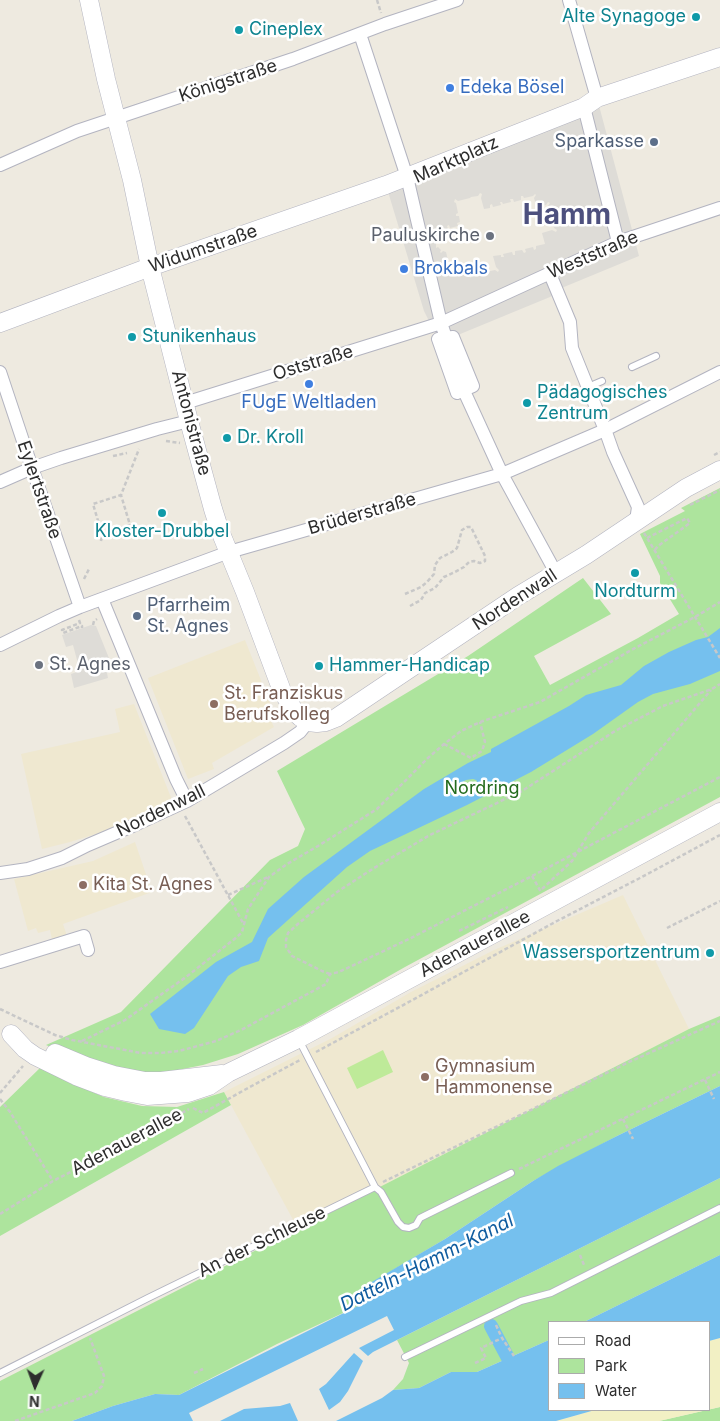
<!DOCTYPE html>
<meta charset="utf-8">
<style>
body{margin:0}
#map{position:relative;width:720px;height:1421px;overflow:hidden;background:#eeeae0;font-family:Inter,sans-serif}
canvas{display:block}
.legend{position:absolute;left:548px;top:1321px;width:162px;height:90px;box-sizing:border-box;background:#fff;border:1px solid #ababab;margin:0;padding:6px 9px;list-style:none;font-size:15px;color:#2d2d2d}
.legend li{display:flex;align-items:center;gap:10px;height:25px}
.legend b{width:25px;border:1px solid #ababab}
.north{position:absolute;left:10px;top:1361px;width:50px;height:50px;-webkit-text-stroke:4px #fff;paint-order:stroke;rotate:182deg;font-size:14px;font-weight:700;line-height:20px;text-align:center;color:#2d2d2d}
.north::after{content:'';display:block;margin:auto;width:18px;height:22px;background:#2d2d2d;clip-path:polygon(50% 0,100% 100%,50% 72%,0 100%)}
</style>
<div id="map">
<canvas width="720" height="1421"></canvas>
<ul class="legend">
<li><b style="height:6px;background:#fff"></b>Road</li>
<li><b style="height:14px;background:#ade49d"></b>Park</li>
<li><b style="height:14px;background:#75c0ee"></b>Water</li>
</ul>
<div class="north">N</div>
</div>
<script>
const ctx = document.querySelector('canvas').getContext('2d');
ctx.lineJoin = 'round';
function fill(path, color) {
  ctx.fillStyle = color;
  ctx.fill(path, 'evenodd');
}
function toPath(rows) {
  const path = new Path2D();
  for (const r of rows) {
    path.moveTo(r[0], r[1]);
    for (let i = 2; i < r.length; i += 2) path.lineTo(r[i], r[i + 1]);
  }
  return path;
}
function stroke(path, color, width, dash) {
  ctx.strokeStyle = color;
  ctx.lineWidth = width;
  ctx.lineCap = dash ? 'butt' : 'round';
  ctx.setLineDash(dash || []);
  ctx.stroke(path);
}
function label(font, color, halo, rows, align = 'center') {
  ctx.font = font + ' Inter,sans-serif';
  ctx.lineWidth = 5;
  ctx.setLineDash([]);
  ctx.textBaseline = 'middle';
  ctx.strokeStyle = halo;
  ctx.fillStyle = color;
  for (const [text, x, y, turn = 0] of rows) {
    ctx.save();
    ctx.translate(x, y);
    ctx.rotate((+turn || 0) * Math.PI / 180);
    ctx.textAlign = isNaN(turn) ? turn : align;
    if (halo) ctx.strokeText(text, 0, 0);
    ctx.fillText(text, 0, 0);
    ctx.restore();
  }
}
fill(toPath([
 [245,640,276,718,271,721,274,727,212,763,214,769,188,779,148,678],
 [134,704,172,800,109,830,70,842,42,849,21,754,120,732,115,709],
 [135,842,152,892,63,924,67,936,52,939,50,930,38,933,36,928,28,931,14,879,93,861],
 [623,895,689,1029,298,1229,224,1092,332,1038,411,992,494,950]
]), '#efe8d0');
fill(toPath([
 [720,488,720,797,405,967,303,1025,238,1054,203,1065,168,1072,142,1072,105,1066,72,1056,46,1045,121,1012,270,860,298,846,305,829,277,771,468,656,583,578,611,614,534,656,550,685,638,638,679,614,660,583,660,576,640,534,685,511,681,508],
 [720,1016,720,1086,617,1136,533,1181,445,1239,371,1283,377,1297,277,1344,179,1395,155,1394,113,1406,72,1421,0,1421,0,1381,689,1029],
 [42,1066,72,1083,104,1097,142,1106,177,1107,224,1092,231,1105,0,1236,0,1107],
 [720,1178,720,1255,584,1322,549,1322,549,1340,477,1372,451,1372,419,1388,393,1390,403,1379,409,1363,397,1340],
 [720,1407,720,1421,659,1421]
]), '#ade49d');
fill(toPath([
 [720,1338,720,1407,659,1421,556,1421,595,1410,709,1410,709,1341]
]), '#f2f0c4');
fill(toPath([
 [383,1050,393,1072,357,1089,347,1068]
]), '#beea99');
fill(toPath([
 [597,98,639,256,564,287,550,297,453,337,438,339,424,311,386,185],
 [480,193,482,194,481,198,484,209,490,208,490,205,492,204,493,207,501,205,500,202,502,202,503,204,511,202,510,199,513,199,514,202,521,200,521,196,523,196,524,198,533,196,535,194,536,195,534,198,536,205,538,205,539,207,546,205,548,202,550,203,548,206,554,228,557,230,556,232,552,230,542,233,545,244,536,246,536,249,534,250,533,247,525,249,526,252,524,253,522,250,515,251,515,255,513,255,512,252,503,254,504,257,501,257,501,255,493,256,496,267,499,270,498,272,495,270,472,275,471,278,469,276,470,273,469,268,454,272,450,269,446,252,443,251,441,253,440,252,441,250,438,247,436,248,436,241,434,240,434,238,436,239,437,235,436,233,437,231,439,233,442,230,442,227,443,227,444,230,448,229,447,226,449,225,450,228,458,226,457,223,460,222,459,216,456,216,456,214,458,213,456,203,454,202,455,199,458,201,470,198,471,197,478,196],
 [91,625,96,626,113,668,112,671,107,673,108,678,74,688,71,674,80,671,73,645,66,647,62,635]
]), '#dedcd7');
fill(toPath([
 [720,628,720,671,690,684,653,694,638,702,593,734,531,772,467,805,370,851,347,867,268,938,259,961,241,967,228,976,194,1028,185,1034,159,1029,150,1014,216,962,252,942,268,909,304,877,424,789,468,763,491,752,491,749,569,706,586,695,621,685,644,666,669,652,696,640,708,637],
 [473,779,476,780,477,781,476,785,472,789,460,795,451,795,451,791,454,787,466,780],
 [720,1086,720,1178,373,1352,368,1356,359,1348,394,1330,387,1316,189,1413,193,1421,72,1421,113,1406,155,1394,179,1395,376,1297,370,1283,445,1239,533,1181,558,1166,617,1136],
 [720,1255,720,1338,709,1341,709,1322,584,1322],
 [549,1340,549,1410,595,1410,556,1421,336,1421,382,1398,393,1390,419,1388,451,1372,477,1372],
 [354,1353,363,1361,348,1391,340,1402,329,1410,319,1389,326,1384],
 [290,1403,298,1421,220,1421,244,1409,280,1406]
]), '#75c0ee');
stroke(toPath([
 [491,1326,508,1358]
]), '#75c0ee', 14);
const lane = toPath([
 [632,367,656,356],
 [588,387,602,381],
 [299,1040,375,1187,381,1192,398,1222,403,1227,409,1228,416,1225,420,1218,426,1215,511,1173],
 [405,1357,521,1301,551,1293,720,1208],
 [0,1373,148,1298,375,1187]
]);
const street = toPath([
 [569,0,597,98],
 [360,34,407,177,441,323,464,391,502,474,556,573],
 [584,107,618,242],
 [0,165,77,131,293,59,385,24,457,0],
 [550,274,570,322,572,348,607,435,613,452,638,507,636,521],
 [453,337,473,386,457,393,438,339,453,337],
 [0,372,32,468,80,607],
 [185,403,441,323,618,242,720,208],
 [0,482,32,468,61,458,157,429,189,421],
 [102,599,176,779,187,801],
 [0,645,59,616,80,607,229,552,502,474,605,430,720,372],
 [0,873,28,869,62,858,88,845,137,824,187,801,284,743,300,732,308,722],
 [0,962,84,936,88,950]
]);
const secondary = toPath([
 [89,0,106,79,132,180,150,267,189,421,213,509,220,531,245,592,282,691,295,712,300,717,308,722,317,723,326,722,336,718,518,596,586,555,686,488,720,470],
 [0,323,150,267,386,185,584,107,597,98,720,57],
 [11,1034,25,1049,35,1056,76,1076,105,1087,126,1092,147,1096,188,1093,209,1086,228,1073,298,1039,720,812],
 [55,1053,86,1066,114,1075,145,1081,161,1081,222,1074]
]);
stroke(lane, '#b3b4c0', 8);
stroke(street, '#b3b4c0', 14);
stroke(secondary, '#b3b4c0', 19);
stroke(toPath([
 [377,0,381,13],
 [166,441,180,443],
 [714,455,720,452],
 [113,456,127,453],
 [690,505,720,490],
 [644,533,720,658],
 [102,534,130,525,121,495],
 [647,538,687,518,690,523,658,546,654,551],
 [101,541,102,534,93,504,121,495,139,449],
 [84,579,89,569],
 [405,594,421,587,427,582,434,574,435,565,440,558,452,552,457,548,462,530,467,527,471,527,485,556,485,561,480,563,474,561,469,562,464,567,455,572,444,577,435,588,425,593,421,600,410,606],
 [79,620,80,623,62,630,63,633,82,626,82,628],
 [93,625,94,621,97,619],
 [113,670,119,671],
 [444,744,471,758,482,751,485,742,480,722],
 [185,816,243,923],
 [532,876,541,892],
 [542,889,572,861,589,833,711,690],
 [228,895,268,877],
 [667,928,720,901],
 [459,931,508,907],
 [330,974,322,971,292,956,286,947,286,940,288,933,299,923,337,892,374,868,430,835,522,791,615,731,663,706,712,689,720,684],
 [0,1009,55,1035,72,1040,141,1053,160,1053,179,1051,216,1041,241,1030,326,984,330,974,339,972,409,939,532,876,720,777],
 [82,1041,125,1020,186,977,237,937,242,932,248,909,269,877,287,864,318,846,377,809,428,758,444,744,461,731,480,722,540,702,635,648,695,617,720,602],
 [316,1052,407,1003,557,921,640,878,720,835],
 [705,1080,714,1099],
 [0,1093,23,1066],
 [0,1099,10,1112,53,1181],
 [193,1108,203,1113,248,1088,300,1060],
 [623,1119,633,1139],
 [519,1169,720,1072],
 [383,1182,627,1063,720,1021],
 [0,1214,53,1181,142,1135,189,1109],
 [580,1255,584,1265],
 [496,1325,502,1338,514,1356],
 [475,1363,486,1358,481,1348,502,1338],
 [194,1373,203,1369],
 [15,1421,95,1393,102,1386,104,1376,90,1338]
]), '#c8c8c8', 2.5, [4, 2.5]);
stroke(lane, '#fff', 6);
stroke(street, '#fff', 12);
stroke(secondary, '#fff', 18);
for (const [x, y, r, color] of [
 [696,17,5,"#0f9aa8"],
 [239,30,5,"#0f9aa8"],
 [450,88,5,"#3f7fe0"],
 [654,142,5,"#5c6f8a"],
 [490,236,5,"#6b7280"],
 [404,269,5,"#3f7fe0"],
 [132,337,5,"#0f9aa8"],
 [309,384,5,"#3f7fe0"],
 [527,403,5,"#0f9aa8"],
 [227,438,5,"#0f9aa8"],
 [162,513,5,"#0f9aa8"],
 [635,573,5,"#0f9aa8"],
 [137,616,5,"#5c6f8a"],
 [39,665,5,"#6b7280"],
 [319,666,5,"#0f9aa8"],
 [214,704,5,"#8d6e63"],
 [83,885,5,"#8d6e63"],
 [710,953,5,"#0f9aa8"],
 [425,1077,5,"#8d6e63"]
]) {
  const dot = new Path2D();
  dot.arc(x, y, r, 0, 2 * Math.PI);
  ctx.fillStyle = color;
  ctx.fill(dot);
  stroke(dot, '#fff', 2);
}
label('18px', '#0d838f', '#fff', [
 ["Alte Synagoge",686,17,"right"],
 ["Cineplex",249,30],
 ["Stunikenhaus",142,337],
 ["Pädagogisches",537,393],
 ["Zentrum",537,414],
 ["Dr. Kroll",237,438],
 ["Kloster-Drubbel",162,532,"center"],
 ["Nordturm",635,592,"center"],
 ["Hammer-Handicap",329,666],
 ["Wassersportzentrum",700,953,"right"]
], 'left');
label('18px', '#2d2d2d', '#fff', [
 ["Königstraße",228,81,-18],
 ["Marktplatz",456,160,-24],
 ["Widumstraße",203,249,-19],
 ["Weststraße",593,255,-23],
 ["Oststraße",313,363,-17],
 ["Antonistraße",191,423,75],
 ["Eylertstraße",39,490,71],
 ["Brüderstraße",362,514,-16],
 ["Nordenwall",515,600,-33],
 ["Nordenwall",161,811,-26],
 ["Adenauerallee",475,944,-28],
 ["Adenauerallee",127,1142,-28],
 ["An der Schleuse",262,1242,-26]
]);
label('18px', '#366cbe', '#fff', [
 ["Edeka Bösel",460,88],
 ["Brokbals",414,269],
 ["FUgE Weltladen",309,403,"center"]
], 'left');
label('18px', '#4e5e75', '#fff', [
 ["Sparkasse",644,142],
 ["Pfarrheim",147,606,"left"],
 ["St. Agnes",147,627,"left"]
], 'right');
label('18px', '#5b616d', '#fff', [
 ["Pauluskirche",480,236],
 ["St. Agnes",49,665,"left"]
], 'right');
label('18px', '#785e54', '#fff', [
 ["St. Franziskus",224,694],
 ["Berufskolleg",224,715],
 ["Kita St. Agnes",93,885],
 ["Gymnasium",435,1067],
 ["Hammonense",435,1088]
], 'left');
label('18px', '#236b1c', '#fff', [
 ["Nordring",482,789]
]);
label('italic 19px', '#0f5c9f', '#fff', [
 ["Datteln-Hamm-Kanal",427,1263,-27]
]);
label('bold 28px', '#4d507e', '#fff', [
 ["Hamm",567,216]
]);
</script>
